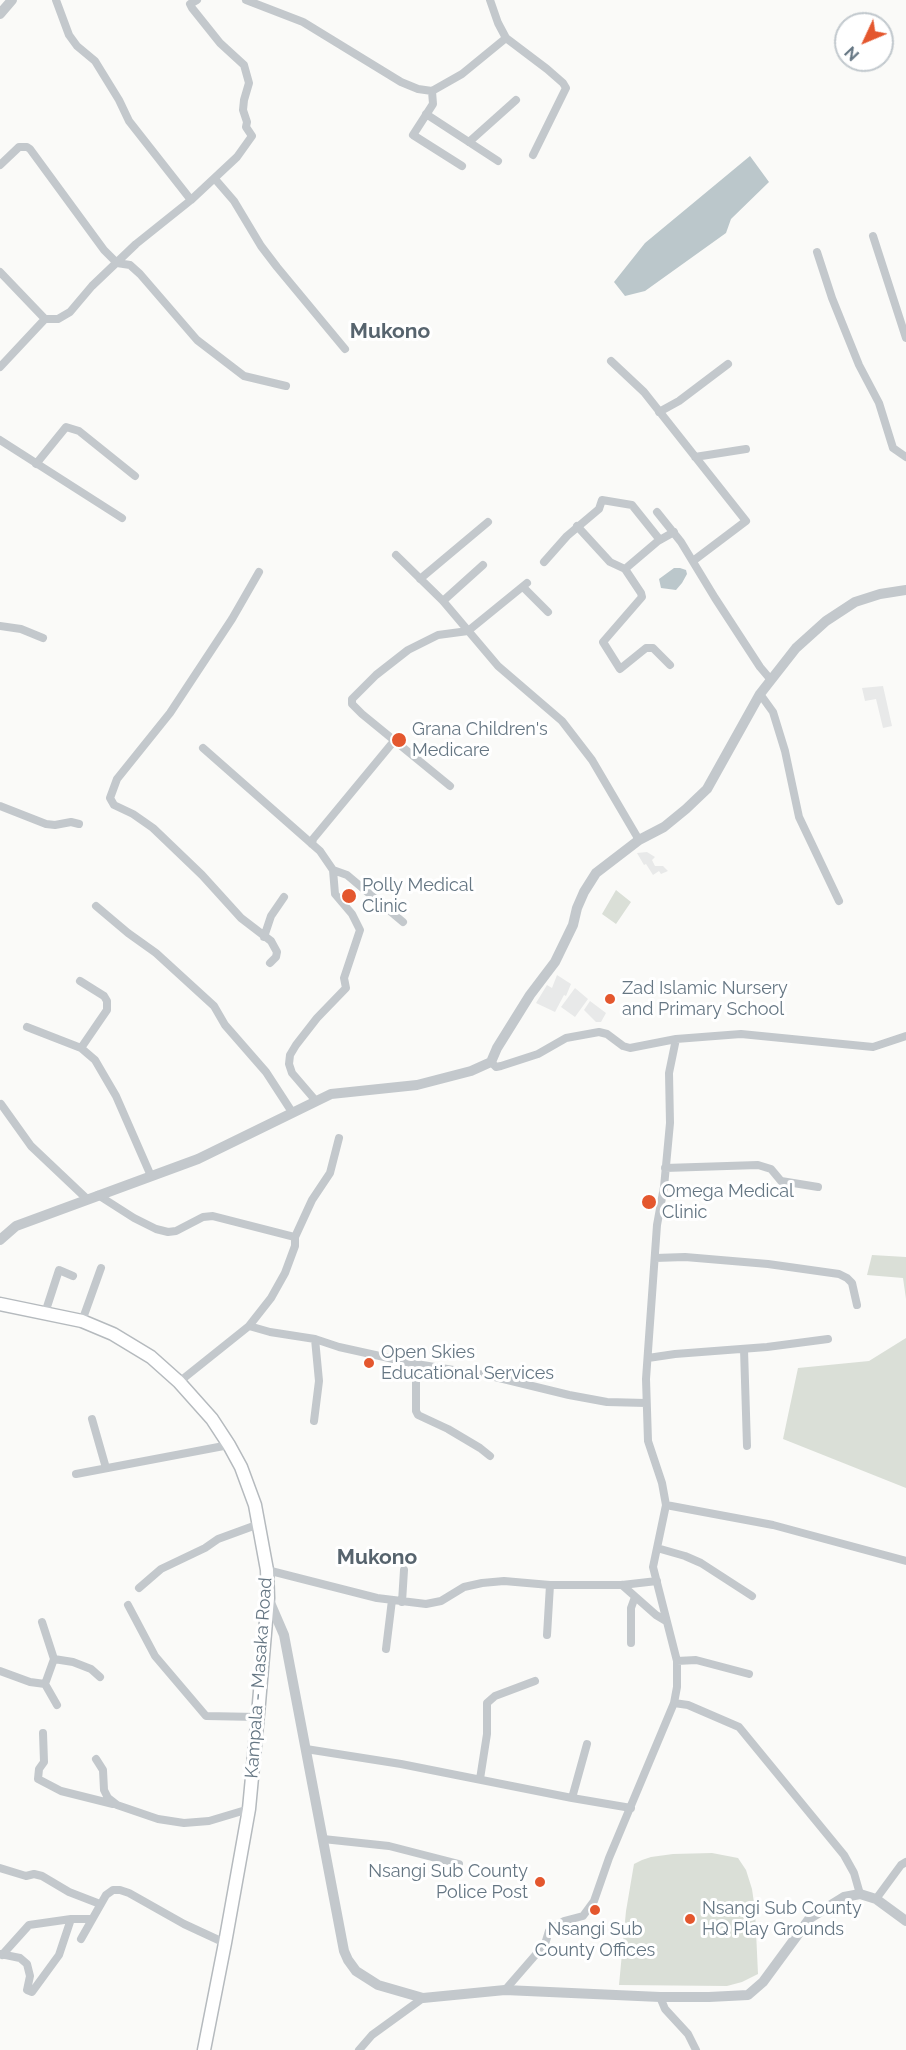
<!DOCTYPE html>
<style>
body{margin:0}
#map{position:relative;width:906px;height:2050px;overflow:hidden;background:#fafaf8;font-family:Raleway,sans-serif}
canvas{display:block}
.north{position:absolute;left:834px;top:12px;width:60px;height:60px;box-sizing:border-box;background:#fff;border:2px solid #c1c8cd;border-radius:50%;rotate:226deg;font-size:16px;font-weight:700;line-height:24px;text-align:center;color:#657683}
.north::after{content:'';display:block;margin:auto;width:21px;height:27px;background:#e4572e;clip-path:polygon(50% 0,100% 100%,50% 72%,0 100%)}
</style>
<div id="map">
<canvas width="906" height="2050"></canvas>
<div class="north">N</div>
</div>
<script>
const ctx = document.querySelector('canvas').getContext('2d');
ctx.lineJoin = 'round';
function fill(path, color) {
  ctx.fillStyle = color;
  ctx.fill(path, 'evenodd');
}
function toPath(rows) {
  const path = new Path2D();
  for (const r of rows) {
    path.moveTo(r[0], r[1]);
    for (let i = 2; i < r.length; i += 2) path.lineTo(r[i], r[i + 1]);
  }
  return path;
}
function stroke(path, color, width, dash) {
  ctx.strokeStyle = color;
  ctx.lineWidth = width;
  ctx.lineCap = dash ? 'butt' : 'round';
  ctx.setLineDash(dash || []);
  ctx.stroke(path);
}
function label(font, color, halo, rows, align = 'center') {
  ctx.font = font + ' Raleway,sans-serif';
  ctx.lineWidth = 6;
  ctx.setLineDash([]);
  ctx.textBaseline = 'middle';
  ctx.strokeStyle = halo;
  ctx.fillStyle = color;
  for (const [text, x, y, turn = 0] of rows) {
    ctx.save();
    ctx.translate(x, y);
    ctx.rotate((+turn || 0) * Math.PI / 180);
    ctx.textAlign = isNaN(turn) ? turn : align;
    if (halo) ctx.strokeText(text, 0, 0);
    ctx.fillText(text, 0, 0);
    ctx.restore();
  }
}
fill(toPath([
 [883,686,892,726,883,728,876,699,865,701,862,688],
 [647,852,655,857,652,860,655,866,663,866,668,871,661,874,659,871,653,875,646,864,644,865,637,853],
 [557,975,571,984,566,996,564,995,555,1012,536,1003,547,985,552,988],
 [575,988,588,999,575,1017,561,1007],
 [590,1001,606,1013,601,1022,596,1022,584,1010]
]), '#e8e9e9');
fill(toPath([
 [616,890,631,902,616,924,602,914],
 [872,1255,906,1257,906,1299,903,1278,867,1275],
 [906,1338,906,1488,783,1439,798,1368,869,1361],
 [712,1853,738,1858,746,1870,752,1889,755,1910,758,1974,742,1982,727,1986,619,1985,626,1911,634,1864,642,1860,651,1857,673,1854]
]), '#dadfd7');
fill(toPath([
 [750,156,769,182,731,219,726,233,645,291,625,296,614,282,645,243],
 [674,568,680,568,686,570,687,574,682,583,676,590,661,588,659,579]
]), '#bbc7cb');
const primary = toPath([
 [0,1304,82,1321,113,1334,151,1357,179,1382,212,1419,229,1445,241,1467,255,1505,267,1570,268,1598,259,1703,249,1809,225,1943,204,2050]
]);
stroke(primary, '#b5babe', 15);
stroke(toPath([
 [56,0,69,35,77,46,95,61,119,100,129,121,191,200,237,157,252,136,246,127,247,122,243,110,244,100,249,83,244,65,220,43,192,8,190,4,197,0],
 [246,0,303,22,401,82,418,89,432,91,462,74,506,38],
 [490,0,498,23,506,38,547,69,563,83,566,88,533,155],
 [432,91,433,104,413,135,462,166],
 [426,114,498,161],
 [469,142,516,100],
 [0,165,19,147,27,147,30,149,104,250,117,263,130,265,140,274,197,340,244,376,286,386],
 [215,179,234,201,261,246,277,267,345,349],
 [873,236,906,338],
 [817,252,832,298,859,365,879,403,893,448,906,457],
 [0,272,45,319,58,319,70,312,92,286,136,244,191,200],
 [611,361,644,392,746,521,693,561],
 [0,367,45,319],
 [659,412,679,401,728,364],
 [0,440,122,518],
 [695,457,746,449],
 [36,464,66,427,79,431,135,476],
 [657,512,681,542,715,598,760,667,771,680],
 [577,526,610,562,625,569],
 [396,555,443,601,498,666,562,721,592,760,639,840],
 [544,562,567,536,599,509,602,500,632,505,660,540],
 [259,572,232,619,170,713,117,779,110,798,114,805,133,814,153,828,202,875,241,918,271,941,277,952,276,957,270,963],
 [420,579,488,522],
 [523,587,548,612],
 [443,601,483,565],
 [0,626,21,629,43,638],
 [670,665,653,648,646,648,620,669,603,642,642,597,641,593,625,569,658,541,674,532],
 [760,694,773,712,785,751,799,817,839,901],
 [203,748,320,851,333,870,335,894,352,914,360,930,344,978,346,988,317,1018,296,1045,290,1055,289,1064,292,1073,316,1101],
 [450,786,362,714,352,704,352,699,376,675,408,650,438,635,468,631,527,583],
 [0,806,46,824,55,825,71,822,79,824],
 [312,844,313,839,394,741],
 [333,870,347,875,403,922],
 [96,906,128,933,156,953,214,1006,225,1025,266,1072,292,1112],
 [264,937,271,916,284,897],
 [80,981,104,996,107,1001,107,1010,81,1048],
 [27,1027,81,1048,95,1060,116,1096,151,1176],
 [676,1039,669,1073,670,1123,664,1187,657,1225,646,1379,648,1441,662,1483,666,1505,653,1567,677,1661,677,1687,674,1703,688,1705,739,1727,844,1855,854,1873,860,1894],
 [491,1062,496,1067,501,1066,538,1054,566,1038,599,1032,607,1034,623,1046,630,1048,676,1039,741,1034,873,1047,906,1036],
 [1,1104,31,1146,87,1199],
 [665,1168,758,1165,771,1169,781,1181,818,1187],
 [98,1195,134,1218,156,1229,168,1232,176,1231,203,1217,213,1216,295,1237],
 [655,1258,685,1257,768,1264,839,1274,847,1278,852,1283,857,1305],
 [45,1313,59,1270,73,1276],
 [82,1321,101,1268],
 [249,1326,271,1298,285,1273,295,1246,295,1237,312,1200,330,1173,339,1138],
 [744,1349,747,1446],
 [648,1358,675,1354,767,1347,828,1339],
 [416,1364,416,1411,418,1415,448,1429,480,1448,490,1456],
 [179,1382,249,1326,270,1332,315,1339,339,1347,416,1364,491,1376,569,1395,607,1402,646,1403],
 [92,1419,106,1468],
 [314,1421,319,1381,315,1339],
 [76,1474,229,1445],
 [666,1505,773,1525,906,1561],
 [657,1548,685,1556,701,1563,752,1596],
 [267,1570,377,1598,426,1604,441,1601,464,1587,482,1583,504,1581,550,1585,622,1585,657,1581],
 [622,1585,656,1615,666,1621],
 [139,1588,161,1569,205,1548,218,1539,259,1524],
 [402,1602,404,1570],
 [128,1605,155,1656,206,1716,258,1717],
 [42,1622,54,1659,45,1684,57,1705],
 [547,1635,550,1585],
 [631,1643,631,1608,635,1597],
 [386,1649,392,1600],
 [54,1659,73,1662,91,1669,100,1677],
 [677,1661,696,1660,749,1674],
 [0,1671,30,1682,45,1684],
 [43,1733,44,1762,39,1769,38,1779,61,1791,113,1804],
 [306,1749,401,1764,572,1798,631,1808],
 [96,1759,103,1770,104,1790,108,1798,117,1805,158,1819,184,1823,209,1821,249,1809],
 [480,1779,487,1734,487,1703,495,1696,535,1681],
 [572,1798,587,1744],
 [323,1839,389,1846,459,1864],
 [0,1868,26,1876,34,1874,42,1876,69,1892,100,1904],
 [876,1899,901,1865,906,1862],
 [81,1939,106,1895,113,1890,120,1890,129,1893,184,1924,225,1943],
 [0,1954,20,1958,27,1964,30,1976,27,1990,32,1992,59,1955,71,1919,92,1919],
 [2,1955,29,1925,71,1919],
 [505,1990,545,1944,549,1931,564,1921,583,1916,594,1901,609,1858,674,1703],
 [660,1997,665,2009,688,2034,696,2050],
 [359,2050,372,2035,423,1998]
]), '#c3c8cc', 8);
stroke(toPath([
 [0,14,12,0],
 [0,1240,16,1226,198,1159,331,1094,417,1085,471,1071,491,1062,497,1048,530,995,555,962,573,925,577,908,584,892,596,873,639,840,664,827,686,809,707,789,760,694,796,648,826,621,855,602,880,594,906,590],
 [268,1598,284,1635,344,1951,348,1960,356,1971,378,1985,423,1998,505,1990,660,1997,709,1997,748,1995,763,1982,810,1918,844,1897,860,1894,876,1899,906,1921]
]), '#c3c8cc', 10);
stroke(primary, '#fff', 12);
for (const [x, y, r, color] of [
 [399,740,8,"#e4572e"],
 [349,896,8,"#e4572e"],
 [610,999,6,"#e4572e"],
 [649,1202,8,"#e4572e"],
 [369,1363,6,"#e4572e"],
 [540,1882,6,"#e4572e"],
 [595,1910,6,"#e4572e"],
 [690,1919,6,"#e4572e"]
]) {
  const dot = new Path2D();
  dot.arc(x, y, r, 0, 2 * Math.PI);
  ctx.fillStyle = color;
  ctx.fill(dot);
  stroke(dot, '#fff', 2);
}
label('18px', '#657683', '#fff', [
 ["Grana Children's",412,730],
 ["Medicare",412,751],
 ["Polly Medical",362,886],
 ["Clinic",362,907],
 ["Zad Islamic Nursery",622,989],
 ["and Primary School",622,1010],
 ["Omega Medical",662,1192],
 ["Clinic",662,1213],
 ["Open Skies",381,1353],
 ["Educational Services",381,1374],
 ["Nsangi Sub County",528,1872,"right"],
 ["Police Post",528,1893,"right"],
 ["Nsangi Sub County",702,1909],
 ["HQ Play Grounds",702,1930],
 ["Nsangi Sub",595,1930,"center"],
 ["County Offices",595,1951,"center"]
], 'left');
label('18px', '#657683', '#fff', [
 ["Kampala - Masaka Road",259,1678,-86]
]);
label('bold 21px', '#57646e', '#fff', [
 ["Mukono",390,332],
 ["Mukono",377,1558]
]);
</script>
